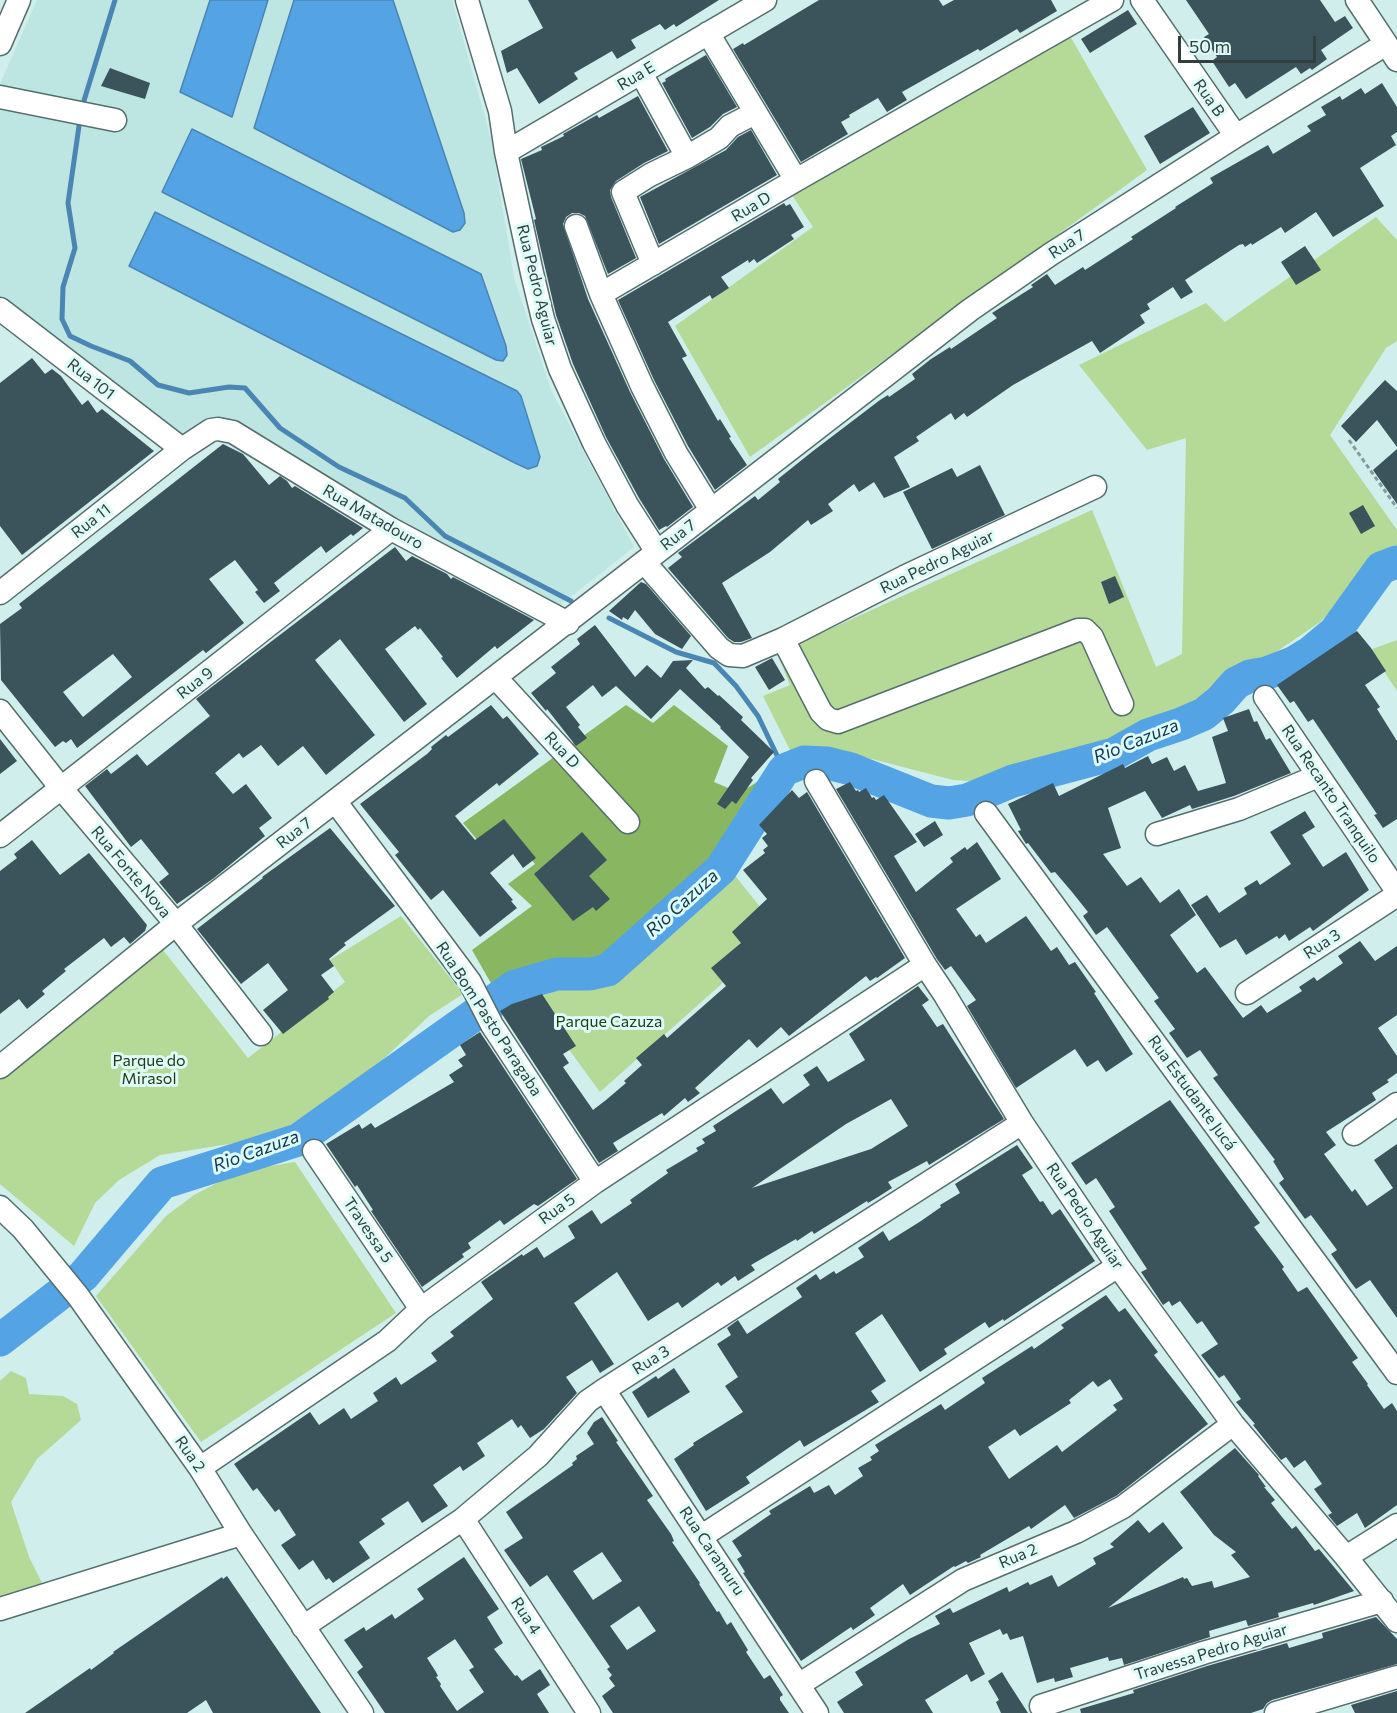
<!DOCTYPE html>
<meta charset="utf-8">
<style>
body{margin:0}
#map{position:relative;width:1397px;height:1713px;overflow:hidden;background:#d0eeeb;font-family:Commissioner,sans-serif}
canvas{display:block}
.scale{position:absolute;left:1178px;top:36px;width:138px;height:27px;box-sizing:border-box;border:3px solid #333f3d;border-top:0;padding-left:8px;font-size:18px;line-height:21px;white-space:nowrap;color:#333f3d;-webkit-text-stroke:4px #ddfcf8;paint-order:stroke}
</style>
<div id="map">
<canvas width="1397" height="1713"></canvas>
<div class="scale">50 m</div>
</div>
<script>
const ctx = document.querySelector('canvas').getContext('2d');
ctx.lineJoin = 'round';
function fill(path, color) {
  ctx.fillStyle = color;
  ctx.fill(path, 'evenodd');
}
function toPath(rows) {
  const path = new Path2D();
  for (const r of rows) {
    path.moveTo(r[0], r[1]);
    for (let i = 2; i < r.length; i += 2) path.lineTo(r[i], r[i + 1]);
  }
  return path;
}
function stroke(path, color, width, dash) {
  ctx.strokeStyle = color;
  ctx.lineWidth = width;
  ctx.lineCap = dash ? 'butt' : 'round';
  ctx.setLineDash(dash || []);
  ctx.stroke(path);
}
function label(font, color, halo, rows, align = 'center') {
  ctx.font = font + ' Commissioner,sans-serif';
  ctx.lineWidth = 6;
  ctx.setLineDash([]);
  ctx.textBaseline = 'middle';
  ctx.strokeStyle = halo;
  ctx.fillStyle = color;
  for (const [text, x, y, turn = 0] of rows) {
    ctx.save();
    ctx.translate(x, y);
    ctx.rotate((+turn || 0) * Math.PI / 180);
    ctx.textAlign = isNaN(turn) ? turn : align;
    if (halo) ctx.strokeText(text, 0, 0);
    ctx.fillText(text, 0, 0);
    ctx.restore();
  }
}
fill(toPath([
 [37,0,452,0,491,139,514,278,551,390,634,547,559,606,389,523,216,422,177,436,0,296,0,84]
]), '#bde5e1');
fill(toPath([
 [1070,36,1147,170,750,457,675,326,813,227,792,195],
 [1376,217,1397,240,1397,341,1386,348,1330,435,1397,530,1397,546,1375,557,1345,598,1320,622,1219,691,1086,752,986,782,953,780,853,754,793,756,763,696,790,685,777,653,1092,510,1156,667,1182,654,1186,438,1147,450,1079,365,1206,303,1225,322],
 [1397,640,1397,691,1370,650],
 [729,868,780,932,600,1092,532,999,610,973],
 [401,916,463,994,429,1016,371,1071,289,1126,242,1142,160,1155,119,1180,95,1203,74,1246,0,1184,0,1079,163,950,248,1058,345,982,330,960],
 [295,1162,396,1313,201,1442,96,1296,166,1216,194,1195,240,1171],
 [11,1371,26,1378,29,1394,63,1396,77,1404,81,1420,37,1459,11,1502,29,1557,44,1587,0,1601,0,1381]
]), '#b5d997');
fill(toPath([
 [626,705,653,723,674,705,728,746,714,782,740,793,769,774,700,876,617,951,544,985,496,992,472,950,532,906,508,884,535,864,501,825,479,842,463,823]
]), '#89b660');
const water = toPath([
 [210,0,268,0,232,117,180,92,210,0],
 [294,0,393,0,464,213,465,223,460,230,453,232,254,128,294,0],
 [192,129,481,274,506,346,507,355,503,361,496,360,162,192,192,129],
 [155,212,517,391,521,396,540,457,537,466,528,469,515,463,129,266,155,212]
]);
fill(water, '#54a4e5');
stroke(water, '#4a86b3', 1.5);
stroke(toPath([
 [82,107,115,0],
 [80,119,68,203,75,248,63,287,62,319,70,336,91,346,130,361,158,385,189,393,229,387,245,388,280,428,339,467,405,498,445,536,571,601],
 [609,618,676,652,714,663,736,686,758,716,784,770]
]), '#4a86b3', 5);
stroke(toPath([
 [0,1340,83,1276,162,1183,298,1140,515,986,557,974,590,974,608,970,721,869,784,770,804,762,827,763,851,769,931,801,949,803,967,800,1013,781,1114,754,1148,735,1181,724,1204,714,1221,700,1236,683,1250,676,1267,673,1293,663,1311,652,1335,632,1381,568,1397,562]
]), '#54a4e5', 33);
fill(toPath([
 [528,0,719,0,676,27,674,24,665,30,660,24,631,40,636,48,617,59,612,51,574,73,578,79,539,104,517,68,507,73,501,51,543,28],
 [819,0,939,0,943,6,954,0,1051,0,1057,11,1020,33,1017,29,980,51,978,49,902,92,907,100,887,112,878,98,849,115,850,117,841,122,848,134,801,162,733,49,743,43,744,45],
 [1186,0,1320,0,1335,22,1345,16,1353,28,1321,50,1327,59,1312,70,1310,68,1301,74,1296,67,1246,99,1235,83,1229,87,1212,61,1217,57,1204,37,1209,34],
 [1128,10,1137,24,1090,53,1081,39],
 [706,55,737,107,723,114,710,127,692,138,662,83,666,81,665,79],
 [110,68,150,83,145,99,101,86],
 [1382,83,1397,107,1397,132,1391,136,1396,145,1360,168,1384,206,1333,237,1316,212,1285,233,1281,227,1252,245,1251,243,1245,247,1243,244,1239,245,1185,280,1193,292,1181,299,1173,287,1147,304,1150,309,1140,315,1145,323,1100,353,1092,341,1013,385,967,417,964,413,955,420,951,413,916,437,919,441,894,457,910,487,884,498,874,482,859,492,854,484,828,504,833,511,811,525,808,520,770,552,722,583,752,638,741,642,734,642,728,638,668,568,682,557,678,553,755,496,758,500,780,482,778,479,813,451,880,400,888,395,889,397,915,379,912,374,931,359,950,347,951,349,997,318,992,313,1033,287,1031,285,1047,274,1055,285,1083,267,1085,270,1133,239,1131,237,1176,208,1175,207,1213,183,1210,178,1268,145,1273,154,1311,131,1307,126,1326,115,1321,107,1340,96,1342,100,1361,88,1365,94],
 [638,96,668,151,644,163,616,181,610,190,611,197,636,258,608,274,585,216,579,213,572,213,566,217,563,224,588,299,630,392,664,459,693,507,667,527,666,526,659,530,639,498,606,437,573,364,556,315,534,220,536,219,521,159,542,150,541,147,564,136,563,134,597,115,599,118],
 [1193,107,1210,133,1160,164,1144,136],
 [751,130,777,175,659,244,640,197,726,150,738,137],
 [784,203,786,206,790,204,804,227,791,235,794,239,757,263,754,259,749,263,748,260,721,277,729,288,712,299,710,295,668,322,687,356,682,358,718,421,720,419,731,437,729,438,747,465,715,490,688,446,654,380,618,300],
 [1305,246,1321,270,1296,285,1281,262],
 [32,358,45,374,52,369,61,376,82,405,88,400,97,413,102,409,154,451,22,555,0,526,0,383],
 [1385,380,1397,391,1397,447,1377,420,1356,442,1341,426],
 [223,444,243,454,269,485,280,476,287,481,292,488,295,486,363,528,353,536,351,534,326,553,321,546,274,583,280,591,264,603,255,592,258,590,235,560,209,579,244,623,206,653,203,650,77,748,71,739,66,743,63,741,55,747,1,680,0,624,22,608,19,604],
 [113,654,132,677,83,717,63,692],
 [1397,449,1397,504,1373,470],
 [980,465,1005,515,932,549,903,492,952,468,957,477],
 [1363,505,1375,526,1361,534,1349,513],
 [395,547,406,561,412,556,447,574,451,579,453,577,534,620,497,649,495,646,457,678,441,658,443,657,420,628,418,630,415,626,385,649,427,704,404,722,340,639,315,660,375,735,326,775,303,746,278,766,261,745,243,758,239,753,215,773,233,794,246,784,272,818,259,828,265,836,214,878,177,904,159,882,169,874,141,839,131,847,85,786,107,769,111,774,137,754,147,766,210,716,196,699],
 [1115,576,1124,597,1109,604,1101,582],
 [641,582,646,584,691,636,682,649,655,634,635,610,628,620,623,617,622,620,609,611],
 [595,625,635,677,647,665,661,678,673,661,693,660,686,668,705,689,708,687,718,696,719,695,743,717,741,720,774,752,751,778,753,780,736,804,732,801,725,809,717,804,749,757,720,728,721,727,680,689,651,719,616,686,602,697,593,685,566,707,580,725,578,727,587,738,576,746,547,709,546,711,531,693,556,673,551,667,580,644,577,639],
 [1357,631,1371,648,1386,671,1365,685,1380,707,1377,709,1397,741,1397,819,1383,828,1374,815,1377,814,1313,719,1308,722,1294,701,1290,703,1277,685],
 [772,658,785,680,769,690,755,667],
 [491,705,503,719,507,716,539,754,499,786,497,783,455,816,475,840,504,819,536,858,523,868,513,854,490,873,513,900,511,901,517,908,480,937,443,890,431,900,395,855,399,852,360,804,427,754,432,749,431,747,446,735,448,737],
 [1249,709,1254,722,1257,721,1266,740,1270,738,1291,773,1234,796,1192,809,1190,805,1162,818,1145,791,1108,808,1121,848,1103,854,1127,886,1141,877,1160,903,1179,889,1196,915,1170,935,1197,973,1205,967,1243,1018,1261,1005,1267,1013,1302,991,1299,987,1314,977,1317,981,1343,963,1338,956,1360,941,1375,961,1397,946,1397,1015,1378,1028,1397,1056,1397,1073,1387,1080,1389,1082,1372,1093,1376,1100,1326,1132,1336,1145,1324,1154,1352,1192,1355,1189,1367,1206,1393,1188,1374,1160,1397,1144,1397,1318,1370,1280,1356,1289,1350,1281,1331,1254,1337,1250,1311,1215,1305,1219,1279,1183,1284,1179,1273,1161,1275,1160,1213,1078,1218,1075,1200,1050,1187,1058,1169,1033,1175,1029,1154,1001,1159,998,1107,927,1096,935,1083,916,1088,912,1072,892,1055,872,1051,873,1028,843,1026,844,1018,831,1021,830,1008,804,1053,783,1059,796,1123,764,1125,768,1148,756,1152,764,1167,757,1174,771,1185,765,1198,791,1226,783,1212,737,1228,731,1223,718],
 [0,739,17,761,0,774],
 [850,782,856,791,858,790,859,792,866,788,872,798,874,797,876,800,884,795,917,842,894,856,916,892,953,862,950,858,965,847,967,850,977,842,1001,879,956,909,976,937,980,934,986,943,1026,916,1051,951,1057,947,1069,965,1075,962,1096,992,1094,993,1133,1054,1106,1072,1098,1060,1087,1067,1075,1049,1016,1088,967,1006,976,1000,951,966,945,970,937,959,836,789],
 [792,790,799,798,807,792,905,958,877,978,876,977,870,981,866,976,789,1036,781,1027,757,1048,749,1039,695,1088,700,1093,688,1102,685,1098,664,1116,662,1113,613,1143,618,1151,599,1163,500,1011,512,1004,542,994,576,1046,563,1054,569,1063,563,1067,593,1110,606,1100,626,1083,624,1081,642,1065,636,1058,664,1034,667,1038,726,986,711,968,741,943,732,932,767,899,743,870,765,853,763,850,768,846,762,838,767,834,759,825],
 [1305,811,1315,827,1302,835,1323,867,1346,852,1369,890,1313,931,1310,927,1289,941,1285,934,1279,939,1277,936,1246,955,1236,939,1220,948,1191,905,1207,895,1219,913,1247,894,1244,888,1257,880,1260,885,1291,864,1270,832],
 [935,821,943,835,924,847,915,834],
 [330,828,395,906,344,943,346,945,329,959,334,966,321,975,334,992,328,997,329,999,283,1034,263,1010,288,990,268,963,241,984,197,929,263,878,262,877],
 [582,832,607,860,589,876,610,899,596,911,593,907,573,921,534,874],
 [32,840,60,875,89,853,147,925,145,931,130,944,124,937,111,947,104,938,64,969,66,971,42,991,45,994,27,1009,19,999,0,1014,0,871,17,858,14,854],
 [918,986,929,1000,922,1005,937,1027,943,1024,1004,1119,929,1165,927,1161,888,1182,892,1188,878,1197,868,1203,867,1201,814,1234,812,1231,797,1241,796,1239,751,1265,755,1270,738,1281,735,1276,721,1286,718,1282,682,1308,678,1302,648,1321,617,1272,574,1303,614,1364,600,1373,592,1360,566,1377,577,1393,544,1429,530,1438,521,1425,518,1428,512,1419,477,1443,485,1456,463,1471,460,1466,433,1485,448,1506,422,1523,408,1501,381,1519,385,1524,359,1542,370,1558,333,1583,329,1578,326,1580,313,1560,299,1570,281,1545,296,1535,279,1509,275,1512,257,1488,253,1491,234,1464,310,1412,319,1425,344,1408,351,1419,378,1401,373,1393,396,1377,401,1385,437,1361,431,1353,454,1336,450,1332,493,1299,481,1282,522,1254,523,1256,537,1247,544,1258,575,1238,568,1226,592,1210,601,1224,632,1203,630,1200,668,1173,666,1170,698,1151,696,1148,705,1143,702,1139,716,1131,713,1126,771,1088,783,1104,810,1085,803,1075,817,1066,828,1082,865,1060,849,1034],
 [891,1099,908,1126,871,1149,752,1188,846,1124],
 [480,1032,577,1179,538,1206,534,1204,504,1225,500,1220,468,1243,471,1248,462,1254,464,1257,422,1287,371,1211,373,1210,357,1185,355,1187,326,1144,359,1124,362,1129,371,1123,375,1128,454,1082,449,1075,463,1066,458,1060,466,1055,460,1045],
 [1170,1100,1260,1223,1254,1227,1276,1256,1284,1267,1282,1269,1298,1292,1307,1287,1358,1358,1352,1362,1368,1384,1367,1385,1384,1409,1392,1403,1397,1411,1397,1505,1365,1528,1357,1513,1337,1526,1328,1515,1332,1513,1314,1489,1322,1484,1305,1460,1294,1468,1286,1457,1281,1460,1272,1449,1253,1425,1255,1424,1236,1402,1241,1399,1224,1375,1219,1378,1201,1355,1218,1344,1202,1321,1197,1324,1180,1301,1172,1306,1169,1301,1163,1305,1141,1272,1147,1269,1109,1211,1115,1207,1096,1178,1086,1185,1071,1163],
 [1017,1145,1033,1168,1022,1175,1040,1202,1043,1201,1052,1215,1060,1209,1095,1261,1004,1321,1003,1319,989,1328,985,1322,944,1349,947,1354,920,1372,882,1314,855,1333,886,1381,871,1391,879,1402,804,1447,800,1440,746,1477,750,1483,706,1511,674,1459,694,1445,693,1443,743,1412,725,1386,738,1377,717,1344,731,1335,727,1328,738,1320,747,1334,802,1297,796,1288,816,1274,820,1280,834,1271,836,1274,864,1257,858,1248,883,1231,889,1241,921,1221,941,1207,940,1205,960,1193,955,1184],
 [1106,1295,1119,1312,1125,1308,1158,1352,1154,1355,1208,1424,1116,1496,1074,1518,1065,1505,1031,1529,1029,1526,980,1555,981,1557,968,1563,966,1561,955,1567,954,1566,910,1595,903,1584,870,1608,875,1615,853,1630,851,1627,801,1661,743,1573,745,1572,737,1559,742,1556,732,1541,771,1514,769,1511,810,1486,814,1493,829,1485,835,1495,863,1476,858,1468,872,1460,870,1457,879,1451,875,1445,941,1404,945,1410,985,1383,982,1378,1032,1346,1034,1349,1064,1328,1061,1325],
 [1110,1379,1123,1399,1113,1405,1117,1410,1062,1452,1057,1445,1009,1479,988,1447,1015,1429,1020,1436,1071,1403,1069,1400,1093,1381,1098,1387],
 [674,1368,690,1392,648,1418,632,1392,656,1376,658,1379],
 [602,1417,618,1441,616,1442,653,1496,647,1500,671,1534,674,1541,672,1542,700,1583,699,1584,717,1612,719,1611,727,1625,731,1622,748,1650,746,1652,764,1679,770,1675,783,1695,780,1697,780,1700,789,1713,613,1713,602,1696,615,1686,609,1678,612,1675,607,1669,610,1667,547,1575,530,1587,504,1550,523,1538,506,1512,573,1465,572,1463,577,1459,576,1456,594,1444,587,1433,594,1422],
 [602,1552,622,1581,593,1600,573,1571],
 [639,1606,656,1631,627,1650,610,1626],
 [1235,1448,1259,1475,1258,1476,1266,1487,1264,1487,1275,1500,1271,1503,1282,1517,1292,1529,1296,1526,1315,1551,1319,1549,1354,1591,1314,1605,1313,1603,1278,1613,1279,1617,1248,1626,1246,1620,1209,1631,1210,1637,1124,1665,1122,1658,1109,1661,1108,1657,1070,1668,1073,1677,1055,1682,1054,1678,1037,1683,1023,1636,1010,1640,1007,1633,1003,1635,1000,1629,969,1643,985,1674,971,1682,967,1674,925,1700,933,1713,844,1713,837,1702,863,1685,855,1672,909,1639,940,1624,935,1616,950,1608,953,1613,1007,1587,1009,1592,1028,1582,1030,1585,1052,1575,1058,1587,1096,1564,1093,1558,1114,1547,1110,1544,1138,1520,1149,1533,1163,1522,1183,1548,1108,1608,1183,1577,1184,1579,1187,1578,1192,1586,1212,1581,1214,1588,1250,1577,1231,1555,1236,1552,1214,1535,1180,1492],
 [464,1557,499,1609,487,1617,503,1643,494,1649,515,1676,517,1675,522,1681,540,1669,550,1685,537,1694,549,1713,385,1713,357,1672,363,1667,344,1640,364,1627,366,1631,392,1614,395,1619,424,1599,417,1589],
 [455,1639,474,1667,469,1670,484,1692,457,1711,440,1686,441,1684,436,1677,438,1676,436,1672,427,1658],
 [227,1576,321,1713,213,1713,206,1700,187,1713,25,1713,90,1668,91,1670,114,1653,113,1652,222,1577,223,1579],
 [1376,1617,1397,1639,1397,1664,1272,1700,1267,1703,1263,1709,1251,1713,1081,1713,1080,1709,1134,1693,1133,1690,1207,1666,1287,1643,1289,1648,1323,1638,1322,1633],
 [1002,1672,1008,1682,1028,1713,1001,1713,996,1702,999,1700,988,1681],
 [1397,1691,1397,1713,1355,1713,1351,1705]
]), '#3b535a');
const minor = toPath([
 [467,0,500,111,506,152,532,273,543,319,560,369,594,443,627,505,657,552],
 [1142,0,1236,136],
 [1357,0,1397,60],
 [708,33,796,180],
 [0,44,19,0],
 [641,73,687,157],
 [0,97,115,120],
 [506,152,765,0],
 [576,226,601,294,642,386,676,453,711,510],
 [653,264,623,192,650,175,687,157,719,138,730,126,755,113],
 [601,294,796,180,1112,0],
 [0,309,182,449],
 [645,563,719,648,729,655,743,656,783,639,904,577,1095,487],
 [0,593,182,449,211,430,218,429,233,432,391,529,568,623],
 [783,639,821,712,828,719,838,722,1078,630,1085,630,1092,637,1122,704],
 [496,678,628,822],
 [1265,697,1397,891],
 [0,711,61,788,176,924,261,1034],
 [816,781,925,965,945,995,1022,1123,1118,1266,1233,1424,1346,1557,1397,1621],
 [335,801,459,967,470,982,492,1025,595,1182],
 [986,813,1397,1373],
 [1157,834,1239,809,1318,776],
 [0,836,391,529],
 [1247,993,1397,895],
 [0,1067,176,924,970,310,1051,254,1236,136,1386,44],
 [1354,1134,1397,1104],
 [314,1151,421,1309],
 [0,1207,23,1229,78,1296,200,1468,241,1534,362,1713],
 [604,1390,817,1713],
 [200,1468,387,1341,421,1309,595,1182,925,965],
 [463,1519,589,1713],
 [702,1536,1118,1266],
 [1346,1557,1397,1525],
 [0,1609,241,1534],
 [303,1627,463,1519,538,1456,588,1401,604,1390,1022,1123],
 [800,1684,963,1580,1076,1532,1123,1507,1233,1424],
 [1041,1706,1203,1653,1382,1601],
 [1276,1713,1397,1677]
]);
stroke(minor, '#546f6d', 25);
stroke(toPath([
 [1349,440,1397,508]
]), '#859b98', 3, [4.5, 3]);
stroke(minor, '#fff', 22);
label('16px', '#333f3d', '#ddfcf8', [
 ["Rua E",636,76,-31],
 ["Rua B",1209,98,55],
 ["Rua D",751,207,-31],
 ["Rua 7",1067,244,-33],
 ["Rua Pedro Aguiar",537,285,76],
 ["Rua 101",91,379,38],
 ["Rua Matadouro",373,517,30],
 ["Rua 11",91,521,-38],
 ["Rua 7",678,535,-38],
 ["Rua Pedro Aguiar",937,562,-26],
 ["Rua 9",195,683,-38],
 ["Rua D",562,750,47],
 ["Rua Recanto Tranquilo",1331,794,56],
 ["Rua 7",294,833,-38],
 ["Rua Fonte Nova",131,872,50],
 ["Rua 3",1322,944,-33],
 ["Rua Bom Pasto Paragaba",489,1019,57],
 ["Rua Estudante Jucá",1192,1093,54],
 ["Rua 5",557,1209,-36],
 ["Rua Pedro Aguiar",1085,1216,56],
 ["Travessa 5",368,1230,56],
 ["Rua 3",651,1360,-32],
 ["Rua 2",190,1454,55],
 ["Rua Caramuru",712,1551,56],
 ["Rua 2",1018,1556,-23],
 ["Rua 4",526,1616,57],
 ["Travessa Pedro Aguiar",1211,1652,-17]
]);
label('16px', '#263815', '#ddfcf8', [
 ["Parque Cazuza",609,1022],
 ["Parque do",149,1061],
 ["Mirasol",149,1079]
]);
label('italic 18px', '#133550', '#ddfcf8', [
 ["Rio Cazuza",1136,741,-22],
 ["Rio Cazuza",682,903,-42],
 ["Rio Cazuza",256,1151,-20]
]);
</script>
